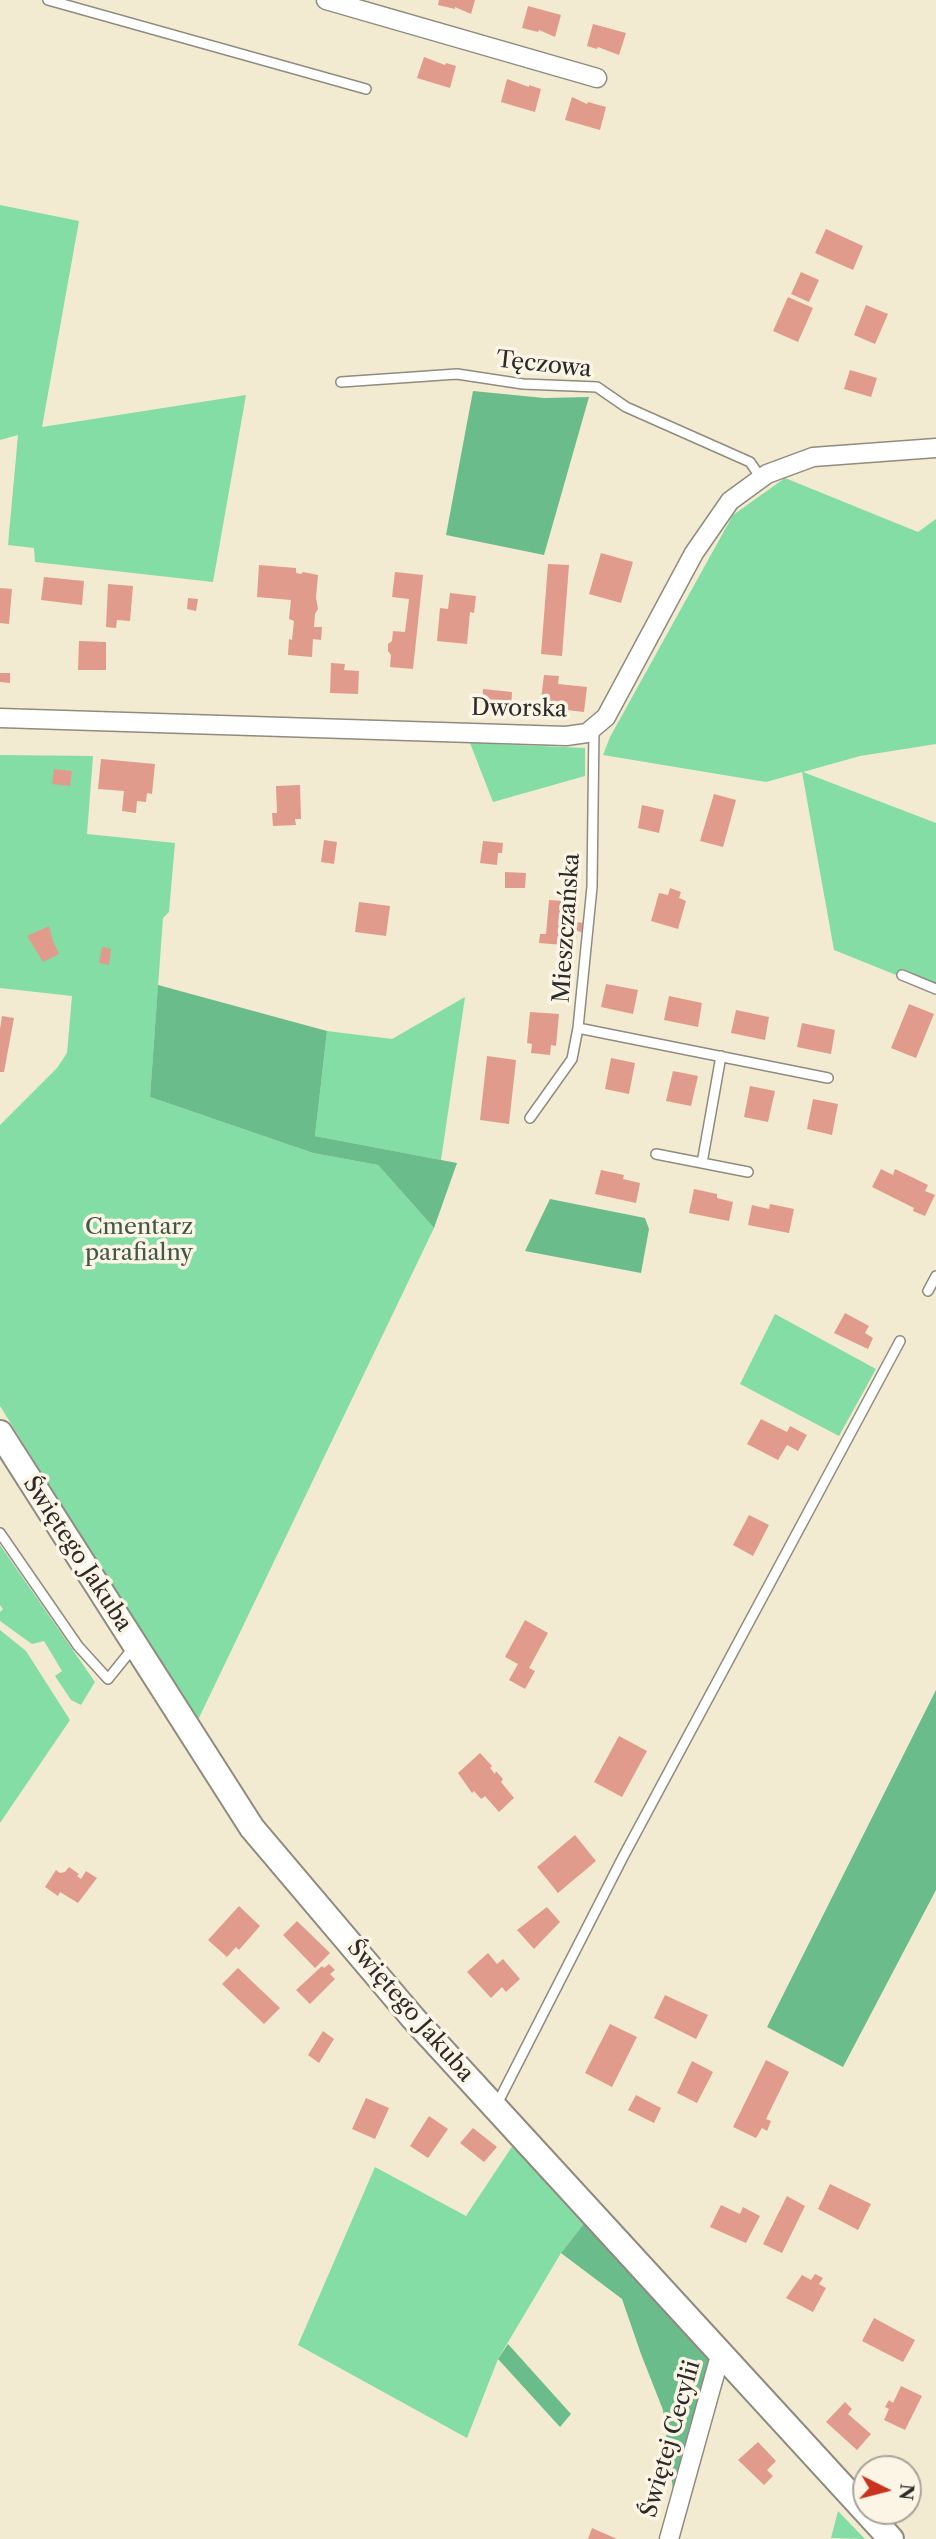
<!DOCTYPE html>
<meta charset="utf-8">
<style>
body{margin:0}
#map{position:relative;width:936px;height:2539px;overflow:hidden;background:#f3ebd1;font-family:"Libre Caslon Text",serif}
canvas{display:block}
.north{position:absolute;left:852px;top:2455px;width:70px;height:70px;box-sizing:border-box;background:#fcf5e5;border:2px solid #a8a49b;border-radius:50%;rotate:96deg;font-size:19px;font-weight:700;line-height:28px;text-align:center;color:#2b2b2b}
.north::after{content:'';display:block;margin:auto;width:24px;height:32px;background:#c8321e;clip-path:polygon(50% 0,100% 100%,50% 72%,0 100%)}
</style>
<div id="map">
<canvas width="936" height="2539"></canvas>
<div class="north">N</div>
</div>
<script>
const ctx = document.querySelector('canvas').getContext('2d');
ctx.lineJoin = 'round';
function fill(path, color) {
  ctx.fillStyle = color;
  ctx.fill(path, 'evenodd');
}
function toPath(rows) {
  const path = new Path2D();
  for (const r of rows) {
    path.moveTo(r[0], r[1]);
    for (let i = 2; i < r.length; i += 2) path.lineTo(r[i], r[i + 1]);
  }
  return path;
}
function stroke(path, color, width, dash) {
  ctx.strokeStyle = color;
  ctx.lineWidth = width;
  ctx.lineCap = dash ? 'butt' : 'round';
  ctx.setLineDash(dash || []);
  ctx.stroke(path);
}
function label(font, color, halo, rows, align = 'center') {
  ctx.font = font + ' "Libre Caslon Text",serif';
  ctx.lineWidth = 7;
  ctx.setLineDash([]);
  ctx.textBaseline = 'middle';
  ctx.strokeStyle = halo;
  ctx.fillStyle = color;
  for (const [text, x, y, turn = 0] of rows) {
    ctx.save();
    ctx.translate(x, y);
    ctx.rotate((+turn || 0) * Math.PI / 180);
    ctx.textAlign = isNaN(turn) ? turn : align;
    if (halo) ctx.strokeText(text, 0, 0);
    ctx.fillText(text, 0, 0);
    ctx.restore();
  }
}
fill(toPath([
 [0,205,79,221,42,427,246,395,213,582,35,562,34,548,8,545,18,435,0,440],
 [785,478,918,532,936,519,936,744,860,756,803,772,936,823,936,991,834,950,802,772,766,782,603,755,610,737,733,515],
 [470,743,585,748,585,776,493,802],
 [0,755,93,756,87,834,175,843,169,912,163,918,150,1097,313,1153,378,1165,434,1228,197,1722,0,1406,0,1125,57,1068,67,1053,72,996,0,988],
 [465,997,441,1160,315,1136,327,1031,392,1039],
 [775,1314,876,1369,839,1436,740,1384],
 [0,1545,95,1682,81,1705,71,1700,55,1676,62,1671,44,1641,32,1644,0,1621,0,1612,3,1609,0,1605],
 [0,1630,26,1651,70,1720,0,1823],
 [515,2142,586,2221,561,2253,498,2359,467,2438,298,2345,375,2167,466,2216],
 [838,2511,865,2539,831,2538]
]), '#83dda4');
fill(toPath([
 [473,391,544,398,589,397,544,555,446,535],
 [158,985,327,1031,315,1136,457,1163,434,1228,378,1165,313,1153,150,1097],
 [550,1199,645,1218,649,1229,641,1273,525,1251],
 [936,1690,936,1890,843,2067,767,2027],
 [586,2221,710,2362,673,2490,663,2410,641,2354,622,2299,561,2253],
 [508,2344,571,2414,560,2427,498,2359]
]), '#6abc8a');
fill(toPath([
 [439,0,475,0,471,14,455,7,455,9,438,5],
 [528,6,561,15,555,37,539,30,538,32,522,28],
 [593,24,626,33,619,55,598,47,597,49,587,46],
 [424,57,445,65,446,63,456,66,450,88,417,78],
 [507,79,529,87,529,85,541,89,535,112,501,102],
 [572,97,587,104,588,102,606,107,600,130,565,120],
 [826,229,863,246,853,270,815,253],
 [801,272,819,280,809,302,791,294],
 [788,297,813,308,798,342,773,331],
 [866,305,888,314,875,344,854,335],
 [850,370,877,378,871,397,844,389],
 [601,553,633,562,621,603,589,594],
 [548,564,569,565,562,656,541,654],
 [259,565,296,568,296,573,301,574,303,572,318,575,316,598,318,609,315,614,314,627,322,627,321,640,313,639,312,657,288,655,289,639,292,640,294,621,289,619,291,600,257,597],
 [395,572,423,575,413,669,390,667,391,655,388,651,388,644,392,641,393,631,405,632,409,599,392,597],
 [44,577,84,581,82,605,41,600],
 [108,584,133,586,130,621,117,620,116,628,106,627],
 [0,588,12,589,9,624,0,623],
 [450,593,476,596,474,613,470,612,467,644,437,641,440,608,448,609],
 [188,598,198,599,196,611,187,609],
 [79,641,106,642,106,670,78,670],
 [331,663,345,664,344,670,359,671,358,694,330,693],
 [0,673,10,673,10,683,0,682],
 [544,675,559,676,558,684,587,687,584,712,540,707],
 [483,689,512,692,511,709,482,707],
 [101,759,155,764,152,794,147,793,146,802,137,801,136,813,122,811,124,791,98,789],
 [54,769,72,771,70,786,52,784],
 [300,785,301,819,295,819,296,825,273,826,272,813,277,813,276,786],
 [714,794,736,800,723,847,700,841],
 [642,805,664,810,659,833,638,828],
 [324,840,337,842,334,864,321,862],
 [483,841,503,843,502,853,498,853,497,865,480,863],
 [505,872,526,873,525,888,505,888],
 [670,888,681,892,679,898,686,901,678,929,651,921,659,893,668,895],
 [549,900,579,902,577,922,583,923,582,932,577,931,575,946,539,943,540,934,546,934],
 [359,902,390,906,386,936,355,932],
 [49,926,53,941,59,954,43,962,27,936],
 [102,947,111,949,109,965,99,963],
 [606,984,638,990,633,1014,601,1007],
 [669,996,702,1003,698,1027,664,1020],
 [909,1004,934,1014,916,1058,891,1048],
 [736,1010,769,1017,765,1040,731,1033],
 [530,1012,559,1014,556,1046,551,1045,550,1055,531,1053,532,1044,527,1043],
 [2,1016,14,1018,4,1072,0,1072,0,1029],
 [802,1023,835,1030,831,1054,797,1047],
 [487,1056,516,1060,509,1124,480,1120],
 [611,1058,635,1063,629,1094,605,1089],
 [673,1071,698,1076,691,1106,666,1101],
 [750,1086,775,1091,768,1122,744,1117],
 [813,1099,838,1104,832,1135,807,1129],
 [881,1169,893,1175,895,1169,928,1185,925,1191,935,1195,925,1216,913,1211,914,1208,872,1187],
 [601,1170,624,1175,623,1179,640,1183,636,1203,595,1194],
 [694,1189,717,1194,717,1198,733,1202,729,1221,689,1213],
 [770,1204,794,1209,789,1233,748,1225,752,1205,769,1209],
 [845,1313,869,1326,865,1333,873,1338,868,1349,834,1333],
 [761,1419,787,1432,790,1426,807,1435,798,1451,787,1445,778,1460,747,1444],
 [749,1515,769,1525,753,1556,733,1545],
 [525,1620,548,1633,529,1668,535,1671,525,1689,509,1680,518,1664,505,1657],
 [619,1736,647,1751,622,1797,594,1782],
 [480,1753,492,1766,490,1768,495,1774,496,1771,503,1779,501,1782,514,1798,499,1812,485,1796,481,1799,474,1791,472,1793,458,1773],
 [575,1835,596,1861,558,1893,537,1867],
 [69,1867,79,1874,77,1876,81,1879,86,1871,97,1878,78,1903,60,1892,58,1896,45,1887,56,1870,60,1873,65,1872],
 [239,1906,260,1926,239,1950,236,1947,227,1957,208,1940],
 [547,1907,560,1922,534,1949,517,1930],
 [297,1921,330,1953,315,1968,283,1935],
 [488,1953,497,1964,503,1959,520,1979,506,1992,502,1987,491,1998,467,1972],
 [329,1964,335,1970,330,1974,335,1979,310,2004,296,1990,322,1966,324,1968],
 [238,1968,280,2008,264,2024,222,1984],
 [665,1995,708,2015,696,2039,654,2018],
 [610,2024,637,2037,612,2087,585,2073],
 [323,2031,334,2039,319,2063,308,2055],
 [766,2060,789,2072,766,2119,771,2121,767,2131,762,2128,756,2138,733,2127],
 [692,2061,713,2072,697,2103,677,2093],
 [636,2095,661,2108,654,2123,628,2110],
 [366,2098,389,2108,375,2139,352,2129],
 [429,2116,448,2129,428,2158,410,2146],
 [473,2128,497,2147,484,2162,460,2143],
 [830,2184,871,2204,858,2230,818,2209],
 [787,2196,805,2206,782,2253,763,2244],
 [721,2205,740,2214,743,2207,760,2216,746,2243,710,2227],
 [815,2274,823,2278,819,2284,826,2288,813,2312,786,2298,802,2275,811,2280],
 [874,2318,915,2340,903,2362,862,2341],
 [901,2386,922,2396,905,2430,884,2420,889,2409,885,2407,889,2400,893,2403],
 [845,2402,852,2409,848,2414,871,2434,857,2450,826,2422],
 [758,2442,776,2461,767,2470,773,2476,764,2485,738,2460],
 [592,2528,617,2539,588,2539]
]), '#e19b8c');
const lane = toPath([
 [48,0,366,89],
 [341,382,457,374,523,384,597,387,626,407,750,462,761,478],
 [902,975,936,989],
 [578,1028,828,1078],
 [530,1118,572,1059,578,1028,592,887,594,728],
 [656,1154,748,1172],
 [702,1163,721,1056],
 [928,1291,936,1276],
 [0,1533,78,1646,108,1679,133,1648],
 [496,2106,623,1857,900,1341]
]);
const street = toPath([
 [326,0,597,78],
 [0,718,566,736,587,733,606,717,694,553,730,501,767,474,813,457,936,448],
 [669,2539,721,2352]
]);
const secondary = toPath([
 [0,1433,252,1828,413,2018,891,2539]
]);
stroke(lane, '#8f8b7e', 12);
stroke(street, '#8f8b7e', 21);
stroke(secondary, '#8f8b7e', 28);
stroke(lane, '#fff', 9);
stroke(street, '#fff', 18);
stroke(secondary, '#fff', 24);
label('23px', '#2b2b2b', '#fcf5e5', [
 ["Tęczowa",544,365,6],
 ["Dworska",519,709,1],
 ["Mieszczańska",567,928,-86],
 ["Świętego Jakuba",77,1554,57],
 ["Świętego Jakuba",410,2011,49],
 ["Świętej Cecylii",671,2439,-74]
]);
label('23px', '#415849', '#fcf5e5', [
 ["Cmentarz",139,1227],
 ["parafialny",139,1253]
]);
</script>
